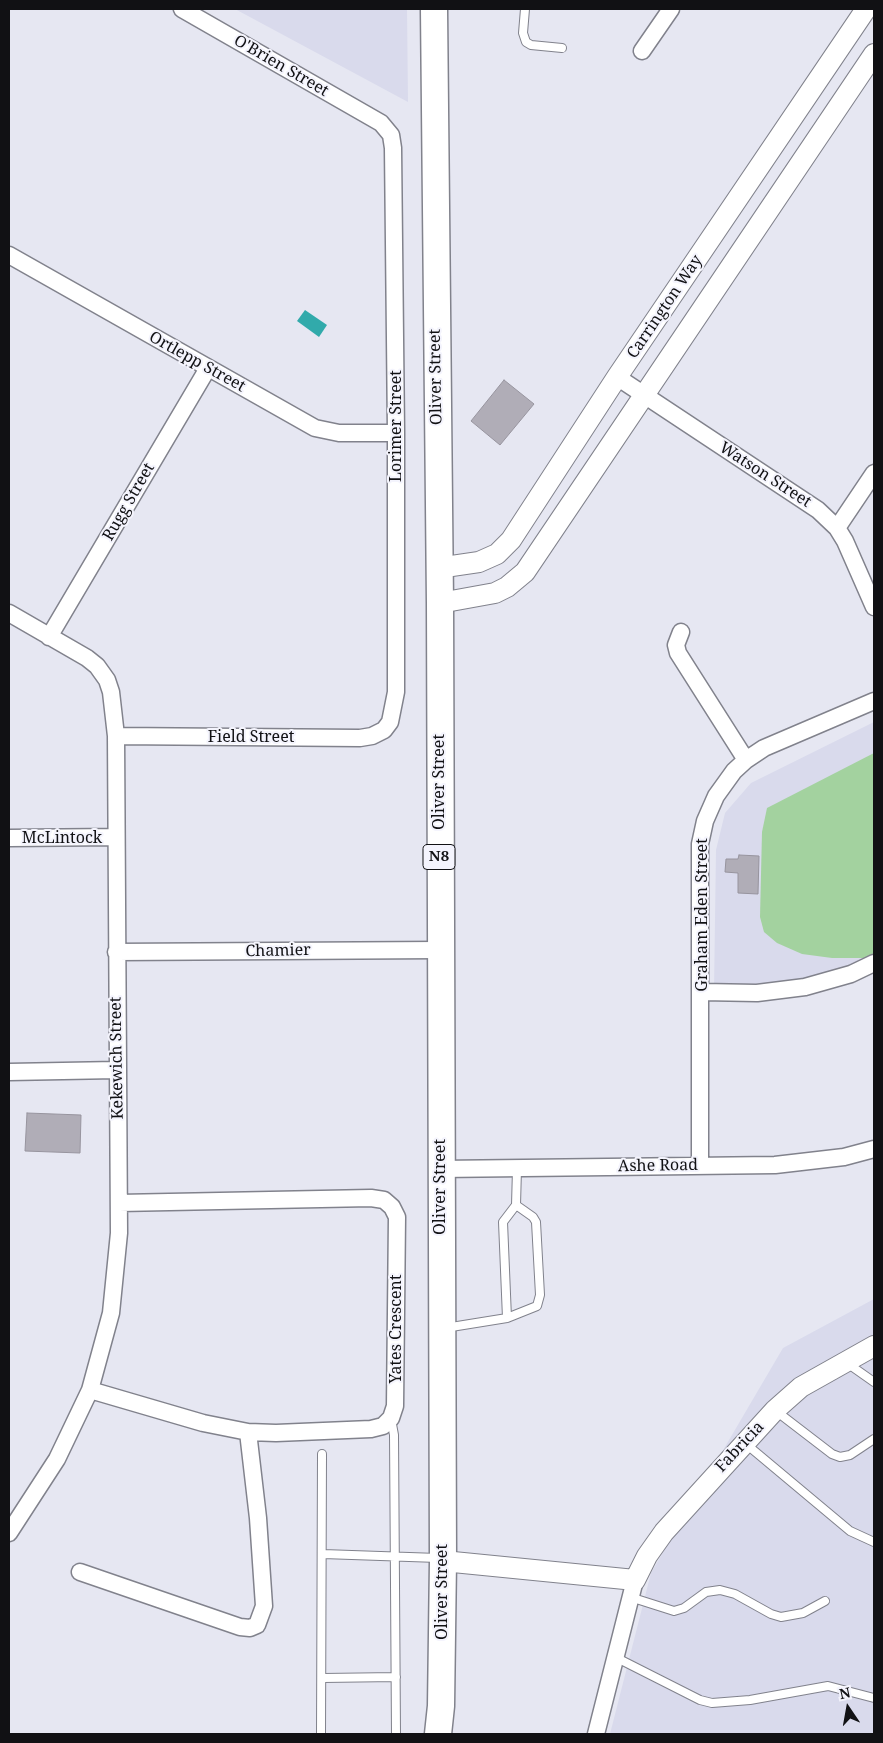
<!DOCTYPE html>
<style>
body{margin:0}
#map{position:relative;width:883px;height:1743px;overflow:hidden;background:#e6e7f2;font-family:"Noto Serif",serif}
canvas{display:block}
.frame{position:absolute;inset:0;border:10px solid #111114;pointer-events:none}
.north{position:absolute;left:823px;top:1683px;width:50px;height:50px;-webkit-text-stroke:4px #f4f4fd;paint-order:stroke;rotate:348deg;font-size:14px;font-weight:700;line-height:20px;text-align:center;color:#111114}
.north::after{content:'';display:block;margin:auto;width:18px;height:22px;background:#111114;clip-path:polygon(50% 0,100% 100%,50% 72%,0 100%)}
</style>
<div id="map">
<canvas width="883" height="1743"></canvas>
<div class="frame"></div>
<div class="north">N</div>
</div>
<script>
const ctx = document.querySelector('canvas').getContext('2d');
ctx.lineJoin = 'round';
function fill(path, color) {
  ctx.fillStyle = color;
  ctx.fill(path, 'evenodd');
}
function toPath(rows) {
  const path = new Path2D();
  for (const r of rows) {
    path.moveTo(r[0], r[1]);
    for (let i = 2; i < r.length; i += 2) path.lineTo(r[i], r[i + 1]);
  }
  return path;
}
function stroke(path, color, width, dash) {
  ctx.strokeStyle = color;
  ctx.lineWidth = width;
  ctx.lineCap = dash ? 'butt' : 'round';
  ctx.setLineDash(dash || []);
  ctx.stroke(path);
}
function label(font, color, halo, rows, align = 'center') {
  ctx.font = font + ' "Noto Serif",serif';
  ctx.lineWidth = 4;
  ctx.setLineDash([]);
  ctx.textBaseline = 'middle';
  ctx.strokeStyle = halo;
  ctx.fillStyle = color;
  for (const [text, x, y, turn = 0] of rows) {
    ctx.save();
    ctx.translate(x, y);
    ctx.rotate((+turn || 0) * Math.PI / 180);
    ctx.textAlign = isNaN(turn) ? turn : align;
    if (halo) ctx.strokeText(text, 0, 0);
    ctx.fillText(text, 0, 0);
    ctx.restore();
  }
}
fill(toPath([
 [235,9,407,9,408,102],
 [874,722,874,957,815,981,714,991,716,850,725,813,751,783],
 [874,1299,874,1734,610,1734,651,1573,783,1348]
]), '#d9daec');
fill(toPath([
 [874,753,874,953,865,958,832,958,802,954,777,943,764,932,760,917,762,832,767,808]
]), '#a3d29f');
fill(toPath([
 [305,310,327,325,319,337,297,321]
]), '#31aaab');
const building = toPath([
 [504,380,534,404,500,445,471,421,504,380],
 [739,855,759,856,758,894,738,893,738,873,725,872,726,859,738,859,739,855],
 [27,1113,81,1115,80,1153,25,1151,27,1113]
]);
fill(building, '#b0adb7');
stroke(building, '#97949e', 1);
const service = toPath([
 [525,9,523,33,526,42,531,45,562,48],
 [507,1318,503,1222,516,1205,517,1169],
 [445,1328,507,1318,537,1306,540,1295,536,1222,533,1217,516,1205],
 [847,1363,874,1382],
 [776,1411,832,1454,840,1457,850,1455,874,1439],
 [391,1419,394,1435,396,1734],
 [746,1444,850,1531,874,1542],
 [323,1554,438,1558],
 [630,1597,674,1611,684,1608,706,1592,720,1590,735,1594,771,1614,781,1617,803,1613,825,1601],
 [615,1657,700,1700,712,1703,750,1700,828,1686,874,1698],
 [323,1678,396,1677],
 [321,1734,322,1454]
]);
const minor = toPath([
 [642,51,671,9],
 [9,255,315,428,339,433,396,433],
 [617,377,818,510,837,528,845,541,874,607],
 [837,528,874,473],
 [9,613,87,658,97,666,107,680,111,692,116,736,119,1233,111,1313,90,1390,57,1459,9,1533],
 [681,632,676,645,678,653,746,760],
 [49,637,208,368],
 [116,736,360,738,372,736,384,730,390,722,396,692,396,433,393,148,391,135,381,123,182,9],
 [9,838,116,837],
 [116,952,439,950],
 [702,992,757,993,805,987,851,974,874,963],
 [9,1072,116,1070],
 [700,1165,700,844,705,821,716,796,734,771,746,760,764,748,874,701],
 [440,1169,775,1165,844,1157,874,1149],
 [90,1390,203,1423,248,1432,276,1433,371,1429,383,1426,391,1418,395,1406,397,1217,392,1207,384,1200,371,1198,119,1203],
 [80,1572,240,1627,250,1628,257,1625,264,1606,258,1518,248,1432],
 [596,1734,635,1580]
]);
const tertiary = toPath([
 [438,568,479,562,497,554,511,540,617,377,866,9],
 [440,603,495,593,507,587,525,572,874,54],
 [443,1561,635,1580,647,1556,664,1532,775,1410,801,1387,874,1346]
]);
const trunk = toPath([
 [434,9,440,603,443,1561,441,1706,438,1734]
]);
stroke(service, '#81828c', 10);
stroke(minor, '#81828c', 19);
stroke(tertiary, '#81828c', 22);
stroke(trunk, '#81828c', 29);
stroke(service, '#fff', 8);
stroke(minor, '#fff', 16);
stroke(tertiary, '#fff', 20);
stroke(trunk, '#fff', 26);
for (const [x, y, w] of [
 [439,857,32]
]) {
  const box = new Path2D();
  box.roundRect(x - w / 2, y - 12.5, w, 25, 4);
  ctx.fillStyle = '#f4f4fd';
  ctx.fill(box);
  stroke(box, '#111114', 1);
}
label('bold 15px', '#111114', null, [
 ["N8",439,857]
]);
label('16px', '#111114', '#f4f4fd', [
 ["O'Brien Street",281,66,30],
 ["Carrington Way",665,307,-56],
 ["Ortlepp Street",197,362,29],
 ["Oliver Street",436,377,-91],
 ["Lorimer Street",396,426,-90],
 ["Watson Street",765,475,33],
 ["Rugg Street",129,502,-60],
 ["Field Street",251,737],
 ["Oliver Street",439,782,-90],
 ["McLintock",62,838],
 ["Graham Eden Street",702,915,-90],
 ["Chamier",278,951,-1],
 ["Kekewich Street",117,1058,-91],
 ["Ashe Road",658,1166,-1],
 ["Oliver Street",440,1187,-90],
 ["Yates Crescent",396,1329,-90],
 ["Fabricia",740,1447,-47],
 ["Oliver Street",442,1592,-90]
]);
</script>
